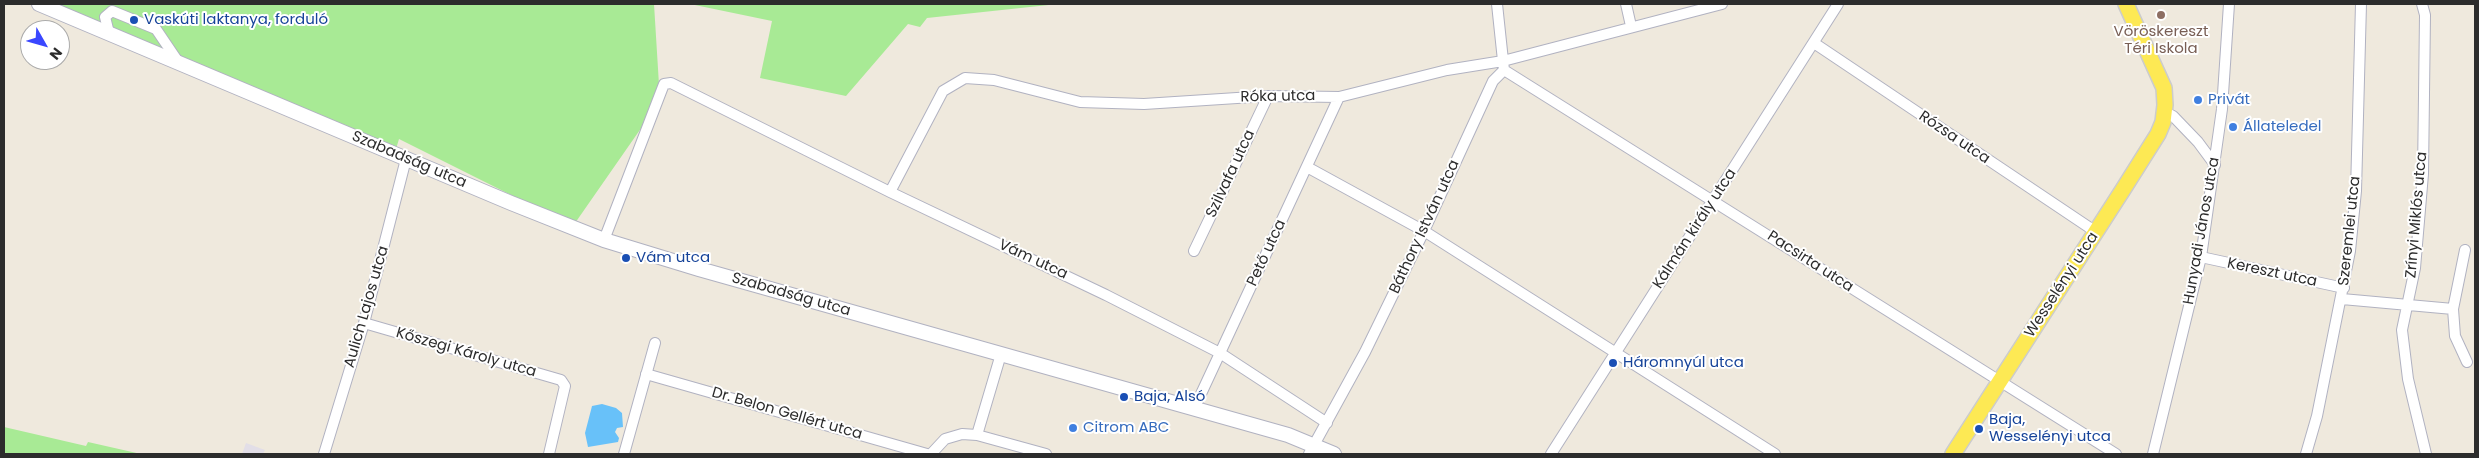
<!DOCTYPE html>
<meta charset="utf-8">
<style>
body{margin:0}
#map{position:relative;width:2479px;height:458px;overflow:hidden;background:#efe9dd;font-family:Poppins,sans-serif}
canvas{display:block}
.frame{position:absolute;inset:0;border:5px solid #2c2c2c;pointer-events:none}
.north{position:absolute;left:20px;top:20px;width:50px;height:50px;box-sizing:border-box;background:#fff;border:1px solid #ababab;border-radius:50%;rotate:128deg;font-size:14px;font-weight:700;line-height:20px;text-align:center;color:#2c2c2c}
.north::after{content:'';display:block;margin:auto;width:18px;height:22px;background:#3a47ff;clip-path:polygon(50% 0,100% 100%,50% 72%,0 100%)}
</style>
<div id="map">
<canvas width="2479" height="458"></canvas>
<div class="frame"></div>
<div class="north">N</div>
</div>
<script>
const ctx = document.querySelector('canvas').getContext('2d');
ctx.lineJoin = 'round';
function fill(path, color) {
  ctx.fillStyle = color;
  ctx.fill(path, 'evenodd');
}
function toPath(rows) {
  const path = new Path2D();
  for (const r of rows) {
    path.moveTo(r[0], r[1]);
    for (let i = 2; i < r.length; i += 2) path.lineTo(r[i], r[i + 1]);
  }
  return path;
}
function stroke(path, color, width, dash) {
  ctx.strokeStyle = color;
  ctx.lineWidth = width;
  ctx.lineCap = dash ? 'butt' : 'round';
  ctx.setLineDash(dash || []);
  ctx.stroke(path);
}
function label(font, color, halo, rows, align = 'center') {
  ctx.font = font + ' Poppins,sans-serif';
  ctx.lineWidth = 4;
  ctx.setLineDash([]);
  ctx.textBaseline = 'middle';
  ctx.strokeStyle = halo;
  ctx.fillStyle = color;
  for (const [text, x, y, turn = 0] of rows) {
    ctx.save();
    ctx.translate(x, y);
    ctx.rotate((+turn || 0) * Math.PI / 180);
    ctx.textAlign = isNaN(turn) ? turn : align;
    if (halo) ctx.strokeText(text, 0, 0);
    ctx.fillText(text, 0, 0);
    ctx.restore();
  }
}
fill(toPath([
 [246,443,265,450,263,454,242,454]
]), '#e2dee7');
fill(toPath([
 [48,4,654,4,660,101,573,226,399,139,396,149],
 [690,4,1058,4,927,18,920,27,908,24,846,96,760,78,772,21],
 [4,427,86,446,88,442,141,454,4,454]
]), '#a8ea95');
fill(toPath([
 [602,404,616,408,622,413,623,427,617,428,615,432,619,438,618,442,588,447,585,433,591,410,592,406]
]), '#68c1f9');
const street = toPath([
 [1626,4,1631,26],
 [2422,4,2425,15,2423,174,2415,268,2402,330,2408,379,2426,454],
 [109,33,105,17,112,11,156,29,179,63],
 [1814,43,2096,232],
 [1504,70,2116,454],
 [2165,112,2173,116,2198,142,2215,165],
 [1307,167,1424,231,1775,454],
 [890,192,943,91,965,78,994,80,1080,102,1144,104,1268,96,1339,97,1447,70,1503,61,1722,4],
 [604,240,664,84,671,83,890,192,1106,295,1220,353,1327,423],
 [2465,250,2453,309,2455,336,2467,362],
 [1194,251,1268,96],
 [2201,257,2344,288],
 [2342,299,2453,309],
 [364,323,561,380,565,386,549,454],
 [646,374,927,454],
 [1194,409,1339,97],
 [977,435,1001,354],
 [324,454,364,323,406,159],
 [624,454,655,343],
 [931,454,945,439,962,434,977,435,1046,454],
 [1309,454,1365,352,1424,231,1493,81,1504,70,1497,4],
 [1551,454,1838,4],
 [2153,454,2201,257,2222,109,2229,4],
 [2306,454,2317,416,2350,251,2356,191,2361,4]
]);
const secondary = toPath([
 [39,4,511,203,604,240,699,269,1288,435,1334,454]
]);
const primary = toPath([
 [1953,454,2124,188,2158,134,2163,122,2165,105,2164,88,2126,4]
]);
stroke(street, '#b1b2c1', 12);
stroke(secondary, '#b1b2c1', 16);
stroke(primary, '#ccc', 18);
stroke(street, '#fff', 10);
stroke(secondary, '#fff', 14);
stroke(primary, '#fde954', 15);
for (const [x, y, r, color] of [
 [2161,15,5,"#8d6e63"],
 [134,20,5,"#1a4fb4"],
 [2198,100,5,"#3f7fe0"],
 [2233,127,5,"#3f7fe0"],
 [626,258,5,"#1a4fb4"],
 [1613,363,5,"#1a4fb4"],
 [1124,397,5,"#1a4fb4"],
 [1073,428,5,"#3f7fe0"],
 [1979,429,5,"#1a4fb4"]
]) {
  const dot = new Path2D();
  dot.arc(x, y, r, 0, 2 * Math.PI);
  ctx.fillStyle = color;
  ctx.fill(dot);
  stroke(dot, '#fff', 2);
}
label('15px', '#164399', '#fff', [
 ["Vaskúti laktanya, forduló",144,20],
 ["Vám utca",636,258],
 ["Háromnyúl utca",1623,363],
 ["Baja, Alsó",1134,397],
 ["Baja,",1989,420],
 ["Wesselényi utca",1989,437]
], 'left');
label('15px', '#785e54', '#fff', [
 ["Vöröskereszt",2161,32],
 ["Téri Iskola",2161,49]
]);
label('15px', '#2c2c2c', '#fff', [
 ["Róka utca",1278,97,-1],
 ["Rózsa utca",1954,138,34],
 ["Szabadság utca",409,160,23],
 ["Szilvafa utca",1231,174,-65],
 ["Zrínyi Miklós utca",2417,215,-85],
 ["Báthory István utca",1425,227,-65],
 ["Kálmán király utca",1695,229,-57],
 ["Hunyadi János utca",2202,231,-80],
 ["Szeremlei utca",2350,231,-84],
 ["Pető utca",1267,253,-65],
 ["Vám utca",1033,260,25],
 ["Pacsirta utca",1810,262,33],
 ["Kereszt utca",2272,273,12],
 ["Wesselényi utca",2062,285,-57],
 ["Szabadság utca",791,295,16],
 ["Aulich Lajos utca",367,307,-74],
 ["Kőszegi Károly utca",466,353,16],
 ["Dr. Belon Gellért utca",787,414,16]
]);
label('15px', '#366cbe', '#fff', [
 ["Privát",2208,100],
 ["Állateledel",2243,127],
 ["Citrom ABC",1083,428]
], 'left');
</script>
